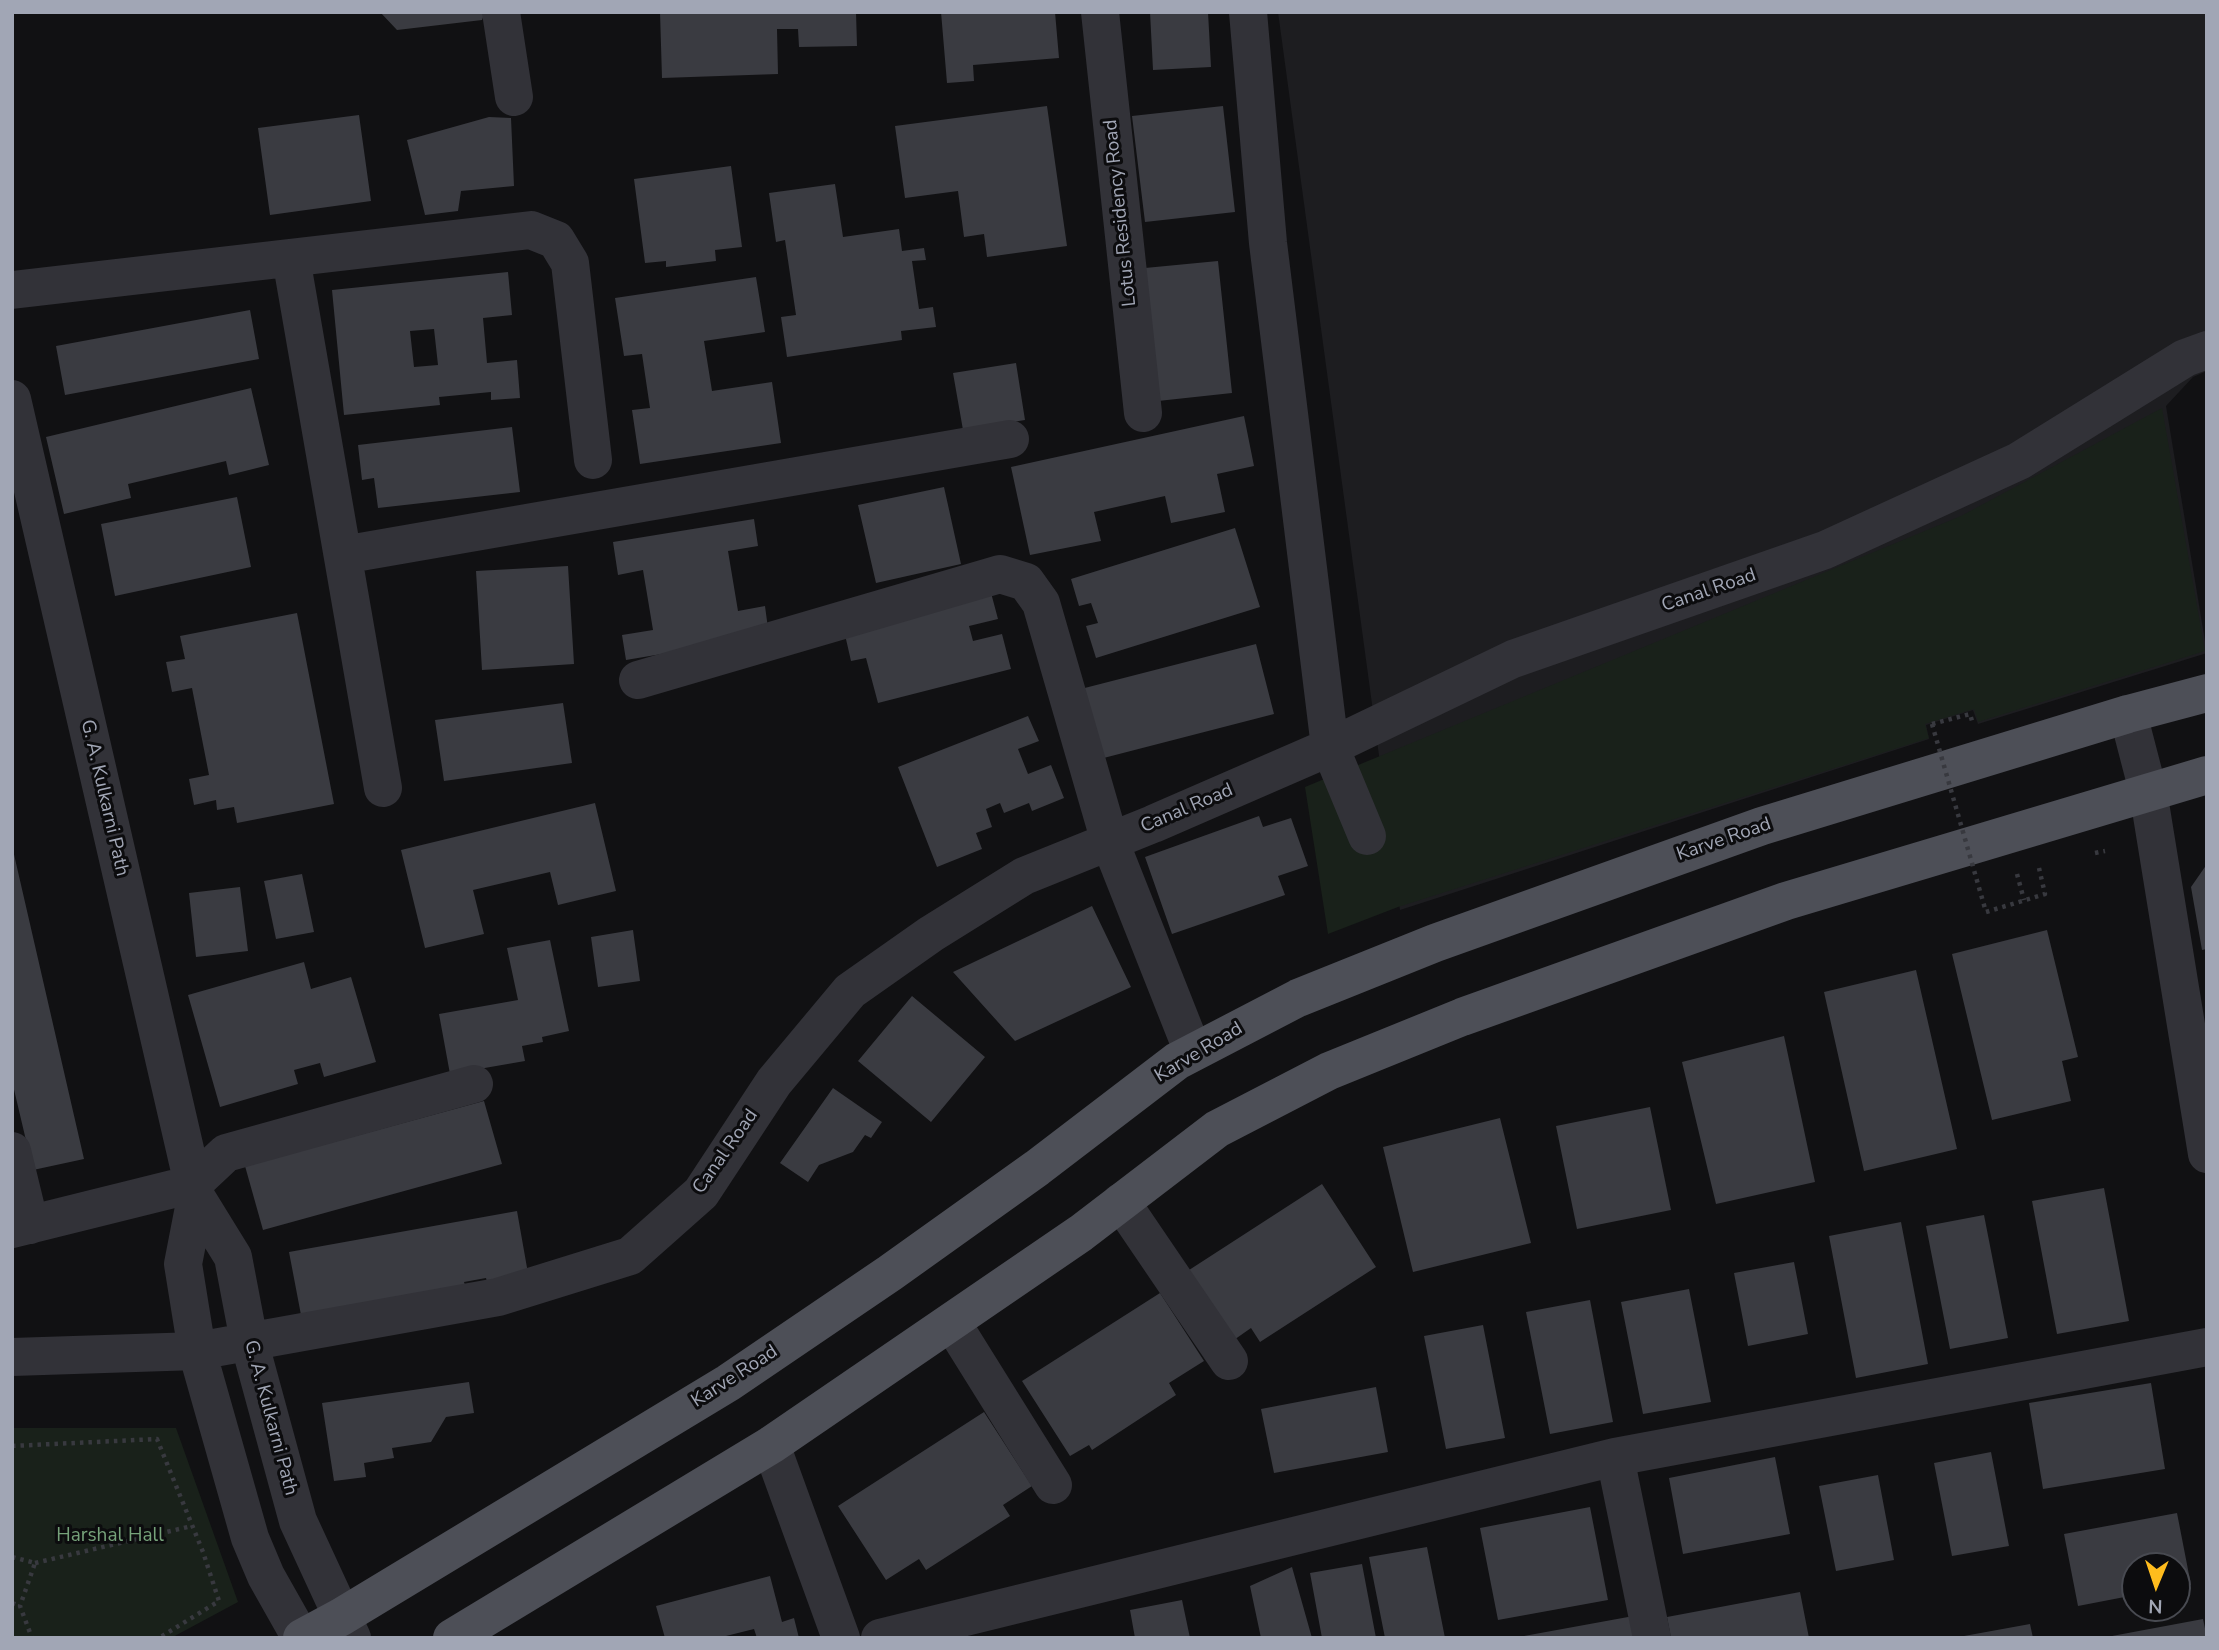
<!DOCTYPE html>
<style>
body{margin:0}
#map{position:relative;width:2219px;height:1650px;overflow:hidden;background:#111113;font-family:"Nunito Sans",sans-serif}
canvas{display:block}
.frame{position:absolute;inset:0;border:14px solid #a1a6b5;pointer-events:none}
.north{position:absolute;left:2121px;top:1552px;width:70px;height:70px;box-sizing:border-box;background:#0c0c0e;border:2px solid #484a51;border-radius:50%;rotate:182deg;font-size:19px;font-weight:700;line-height:28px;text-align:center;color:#a1a6b5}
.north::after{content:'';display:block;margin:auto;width:24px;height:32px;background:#ffbc1d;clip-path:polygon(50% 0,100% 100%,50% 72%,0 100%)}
</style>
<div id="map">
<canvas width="2219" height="1650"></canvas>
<div class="frame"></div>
<div class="north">N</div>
</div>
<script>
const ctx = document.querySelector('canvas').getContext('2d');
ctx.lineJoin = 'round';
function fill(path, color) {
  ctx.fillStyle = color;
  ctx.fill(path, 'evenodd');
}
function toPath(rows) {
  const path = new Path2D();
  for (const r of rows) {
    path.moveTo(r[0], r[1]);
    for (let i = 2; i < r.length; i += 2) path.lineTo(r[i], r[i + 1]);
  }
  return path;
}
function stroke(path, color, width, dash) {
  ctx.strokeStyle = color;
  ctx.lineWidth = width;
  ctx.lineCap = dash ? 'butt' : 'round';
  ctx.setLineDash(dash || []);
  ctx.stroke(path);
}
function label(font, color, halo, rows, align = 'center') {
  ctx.font = font + ' "Nunito Sans",sans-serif';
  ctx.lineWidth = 6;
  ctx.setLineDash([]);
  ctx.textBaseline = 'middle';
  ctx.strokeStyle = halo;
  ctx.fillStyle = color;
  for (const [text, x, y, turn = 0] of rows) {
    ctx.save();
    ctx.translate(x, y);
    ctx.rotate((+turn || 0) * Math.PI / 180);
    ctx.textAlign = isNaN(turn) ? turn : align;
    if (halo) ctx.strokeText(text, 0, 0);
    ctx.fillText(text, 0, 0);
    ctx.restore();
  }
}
fill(toPath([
 [1278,12,2207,12,2207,371,2193,377,2166,406,2207,653,1978,724,1973,710,1926,725,1929,739,1400,910]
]), '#1d1d20');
fill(toPath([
 [2162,408,2205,651,1978,722,1974,709,1925,724,1929,738,1398,907,1328,934,1305,787,1961,516],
 [12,1428,176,1428,238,1602,171,1638,12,1638]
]), '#19211a');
fill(toPath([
 [380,12,485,12,482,20,397,30],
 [660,12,856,12,857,46,799,47,798,29,777,29,778,74,662,78],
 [941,12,1055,12,1059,58,973,65,974,81,947,83],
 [1150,12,1208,12,1211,67,1153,70],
 [1047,106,1067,246,987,257,984,234,964,237,958,191,905,198,895,126],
 [1223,106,1235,212,1145,222,1132,116],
 [359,115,371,201,270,215,258,128],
 [489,117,511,118,514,186,461,191,458,211,425,215,407,140],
 [731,166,742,247,715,250,716,261,666,267,666,261,645,263,634,179],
 [835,184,843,237,899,229,902,251,924,248,926,260,912,261,919,309,933,307,936,327,901,331,902,340,787,357,781,317,796,315,785,240,776,242,769,193],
 [1218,261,1232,393,1158,401,1145,268],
 [508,272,512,315,483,318,487,363,517,360,520,398,491,400,491,392,439,397,440,405,344,415,332,290],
 [434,329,438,365,414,367,410,331],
 [756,277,765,332,704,341,712,391,772,382,781,443,640,464,632,410,650,408,642,354,624,356,615,298],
 [250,310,259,359,65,395,56,346],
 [1016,363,1025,420,963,430,953,373],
 [251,388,269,465,229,475,226,461,128,484,131,498,64,514,46,437],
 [1244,416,1254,466,1217,474,1225,512,1171,523,1165,496,1094,512,1101,541,1030,555,1011,467],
 [512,427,520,492,378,508,374,478,362,480,358,445],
 [944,487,961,564,876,583,858,505],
 [237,497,251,567,115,596,101,524],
 [754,519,758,546,728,551,738,611,765,606,769,636,626,660,622,635,653,630,643,570,618,575,613,542],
 [1235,528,1260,607,1096,658,1086,626,1098,623,1091,603,1079,606,1071,579],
 [568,566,574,664,482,670,476,571],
 [990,589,998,619,969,626,973,641,1002,634,1011,669,878,703,866,658,851,661,843,626],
 [297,613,334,804,237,823,234,807,217,810,216,800,194,805,189,779,209,775,192,688,172,692,166,662,185,659,180,636],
 [1256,644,1274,714,1092,761,1073,691],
 [563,703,572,763,444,781,435,720],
 [1028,716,1039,741,1018,749,1028,774,1051,765,1064,798,1032,811,1029,803,1004,813,1000,803,986,809,992,827,976,833,982,849,937,867,898,767],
 [595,803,616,891,558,905,550,872,473,890,484,934,425,948,401,850],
 [1259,816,1263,827,1291,818,1308,866,1278,876,1285,895,1172,934,1145,857],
 [13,850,84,1159,33,1170,12,1081],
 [2207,864,2207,949,2202,950,2191,887],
 [302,874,314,932,276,939,264,881],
 [240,887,248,951,196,957,189,893],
 [1092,906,1131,987,1015,1041,953,972],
 [633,930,640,981,598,987,591,937],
 [2047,930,2078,1057,2062,1061,2071,1101,1992,1120,1952,954],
 [550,940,569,1031,542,1037,543,1042,522,1046,525,1061,450,1074,439,1014,518,1000,507,948],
 [304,962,311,989,351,977,376,1062,324,1077,320,1063,294,1070,298,1084,220,1107,188,995],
 [1916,970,1957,1149,1864,1171,1824,992],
 [912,996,985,1057,931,1122,858,1061],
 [1784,1036,1815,1182,1716,1204,1682,1062],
 [833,1088,882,1122,871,1138,865,1135,853,1152,819,1165,808,1182,780,1163],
 [484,1101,502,1164,263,1230,245,1166],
 [1650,1107,1671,1210,1577,1229,1556,1126],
 [1500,1118,1531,1243,1413,1272,1383,1147],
 [1322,1184,1376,1267,1260,1342,1251,1328,1231,1342,1186,1272],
 [2104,1188,2129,1321,2057,1334,2032,1201],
 [517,1211,529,1279,488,1286,486,1278,464,1282,465,1285,301,1315,289,1252],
 [1984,1215,2008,1338,1950,1349,1926,1226],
 [1901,1222,1928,1364,1856,1378,1829,1236],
 [1794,1262,1808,1334,1748,1346,1734,1273],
 [1689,1289,1711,1402,1643,1414,1621,1302],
 [1160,1293,1204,1361,1169,1383,1176,1395,1092,1450,1089,1445,1070,1456,1022,1381],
 [1590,1300,1613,1422,1550,1434,1526,1312],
 [1483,1325,1505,1438,1446,1449,1424,1336],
 [469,1382,474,1413,446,1417,431,1442,392,1448,394,1458,364,1463,366,1477,334,1481,322,1403],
 [2151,1383,2165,1469,2043,1489,2029,1403],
 [1376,1387,1388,1452,1274,1473,1261,1409],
 [984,1412,1032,1486,1003,1505,1010,1516,926,1570,919,1559,886,1580,838,1506],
 [1991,1452,2009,1546,1952,1556,1934,1463],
 [1775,1457,1790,1534,1683,1554,1669,1478],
 [1878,1475,1894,1560,1836,1571,1819,1486],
 [1590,1507,1608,1600,1498,1620,1480,1528],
 [2177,1513,2191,1585,2177,1587,2177,1566,2135,1566,2135,1595,2078,1606,2064,1534],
 [1427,1547,1445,1638,1385,1638,1369,1557],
 [1362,1564,1376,1638,1322,1638,1310,1573],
 [1292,1567,1312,1638,1261,1638,1250,1586],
 [770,1576,782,1622,794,1618,799,1638,757,1638,754,1629,726,1636,727,1638,665,1638,656,1606],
 [1800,1592,1809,1638,1671,1638,1667,1617],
 [1182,1600,1190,1638,1135,1638,1130,1610],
 [1639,1615,1643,1638,1524,1638,1524,1636],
 [2203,1619,2207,1638,2112,1638,2112,1636],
 [2030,1624,2033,1638,1964,1638,1964,1636]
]), '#3a3b41');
stroke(toPath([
 [1932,724,1970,714,1972,721],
 [2095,853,2105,851],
 [2017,874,2024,900],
 [1986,912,2045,894,2039,868],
 [12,1446,157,1439,203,1552,219,1601,159,1638],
 [12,1557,35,1563,20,1606,32,1638],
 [35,1563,192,1526],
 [12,1603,20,1606]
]), '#38393f', 4.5, [3.5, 5]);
stroke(toPath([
 [501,12,514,97],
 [1100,12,1143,413],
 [1248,12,1268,243,1330,747,1367,836],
 [291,258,383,788],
 [12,290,531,230,556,240,570,263,593,460],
 [12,399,196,1197,233,1257,249,1341,298,1521,352,1638],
 [343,555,1010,439],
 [638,680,1000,574,1026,582,1041,603,1110,842,1193,1052],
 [2128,714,2148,791,2207,1154],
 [12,1151,30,1225],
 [196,1197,183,1264,197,1351,250,1538,266,1576,301,1638],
 [1121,1202,1229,1361],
 [12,1229,193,1184,226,1153,474,1084],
 [952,1323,1053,1485],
 [12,1357,197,1351,498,1297,630,1256,701,1193,774,1082,850,991,931,934,1024,876,1153,824,1330,747,1513,659,1825,550,2019,461,2185,358,2207,350],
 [771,1445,841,1638],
 [1615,1457,1652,1638],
 [880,1638,1615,1457,2207,1347]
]), '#323238', 38);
stroke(toPath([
 [302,1638,341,1617,728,1383,890,1273,1037,1168,1177,1061,1298,998,1435,943,1762,826,2128,714,2207,693],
 [452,1638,771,1445,1081,1233,1217,1129,1329,1071,1462,1017,1786,901,2207,775]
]), '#4d4f57', 38);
stroke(toPath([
 [1932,724,1986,912]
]), '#38393f', 4.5, [3.5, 5]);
label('19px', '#a1a6b5', '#0c0c0e', [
 ["Lotus Residency Road",1121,213,-96],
 ["Canal Road",1709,591,-19],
 ["G. A. Kulkarni Path",104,798,77],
 ["Canal Road",1187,809,-23],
 ["Karve Road",1724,840,-19],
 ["Karve Road",1199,1053,-31],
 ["Canal Road",726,1152,-55],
 ["Karve Road",735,1377,-33],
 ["G. A. Kulkarni Path",270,1418,75]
]);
label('19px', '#76a27a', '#0c0c0e', [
 ["Harshal Hall",110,1536]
]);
</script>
